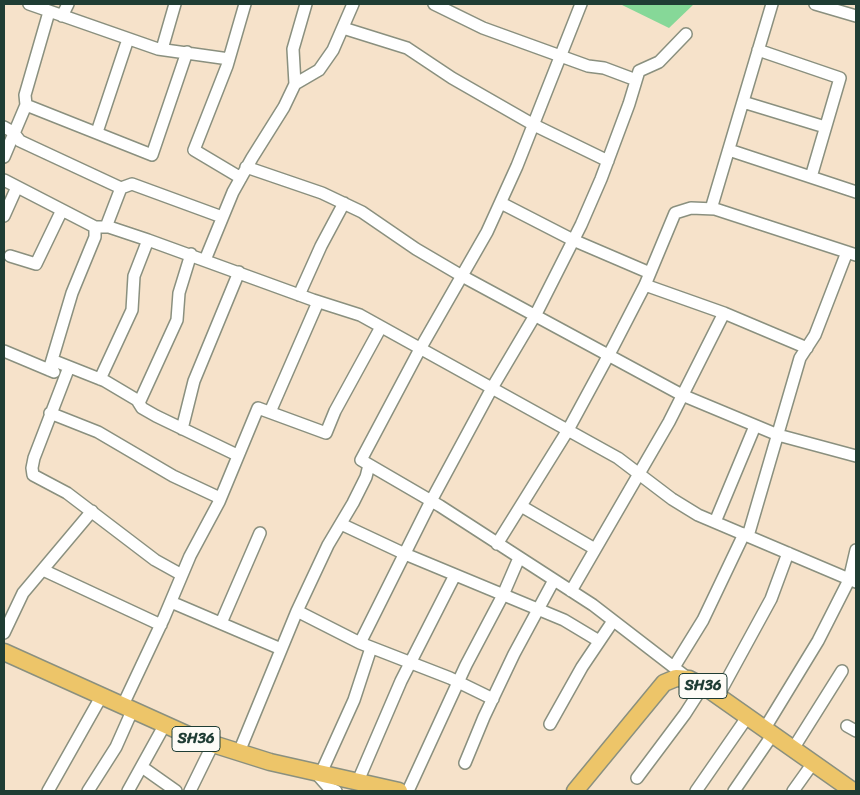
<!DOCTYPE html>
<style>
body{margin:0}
#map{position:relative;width:860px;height:795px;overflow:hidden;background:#f6e2ca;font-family:Sriracha,sans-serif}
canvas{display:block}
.frame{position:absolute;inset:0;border:5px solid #1f3d34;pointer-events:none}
</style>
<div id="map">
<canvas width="860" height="795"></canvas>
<div class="frame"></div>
</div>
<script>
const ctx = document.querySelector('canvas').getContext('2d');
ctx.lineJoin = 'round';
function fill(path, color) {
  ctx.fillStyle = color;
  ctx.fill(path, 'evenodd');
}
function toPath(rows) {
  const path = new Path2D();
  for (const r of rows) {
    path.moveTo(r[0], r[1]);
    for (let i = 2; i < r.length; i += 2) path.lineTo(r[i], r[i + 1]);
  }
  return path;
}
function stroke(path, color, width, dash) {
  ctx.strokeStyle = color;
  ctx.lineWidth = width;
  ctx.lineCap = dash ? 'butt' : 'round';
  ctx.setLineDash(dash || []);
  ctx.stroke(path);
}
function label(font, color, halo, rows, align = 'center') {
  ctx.font = font + ' Sriracha,sans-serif';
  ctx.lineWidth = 4.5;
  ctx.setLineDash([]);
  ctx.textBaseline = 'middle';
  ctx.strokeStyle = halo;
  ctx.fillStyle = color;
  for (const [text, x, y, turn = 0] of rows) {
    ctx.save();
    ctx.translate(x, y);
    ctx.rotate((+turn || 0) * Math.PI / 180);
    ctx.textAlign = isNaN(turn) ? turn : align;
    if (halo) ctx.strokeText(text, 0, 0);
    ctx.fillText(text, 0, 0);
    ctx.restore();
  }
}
fill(toPath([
 [620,4,694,4,669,28]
]), '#86d898');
const minor = toPath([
 [29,4,158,49,229,59],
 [434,4,483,28,588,66,604,68,636,80],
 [581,4,517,166,487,232,420,349,361,460,440,506,593,605,689,679],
 [815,4,856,16],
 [62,16,68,4],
 [343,28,407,48,452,78,534,125,608,161],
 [162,49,175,4],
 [758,50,840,78,811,177],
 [295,84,293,49,306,4],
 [743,102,825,127],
 [26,105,152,155,187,52],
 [4,127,13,132,20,141,121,188,106,227],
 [97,132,128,39],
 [729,150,856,192],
 [4,157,26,105,25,95,49,12],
 [246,167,322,193,362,212,416,249,462,276,682,395,778,435,856,456],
 [241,178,194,150,227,66,245,4],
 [4,180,95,227,109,227,148,240,313,300,360,315,618,458,672,499,698,515,856,582],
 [121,188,132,184,222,217],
 [501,203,573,240,650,273],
 [711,209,772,4],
 [4,216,17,187],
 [10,256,36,264,62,210],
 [205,260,233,192,252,158,284,107,295,84,319,70,333,50,353,4],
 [645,285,724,313,807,348],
 [299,295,321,246,344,203],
 [4,351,54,372],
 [52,360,105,381,137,400,142,408,156,416,237,455],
 [69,367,34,458,32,468,33,475,67,493,155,560,182,575],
 [49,370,72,293,95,237,95,227],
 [100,379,132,310,134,276,148,240],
 [139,403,177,320,179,293,191,254],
 [270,412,318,302],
 [50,413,98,432,173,476,220,498],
 [182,429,194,381,239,272],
 [521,506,595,549],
 [715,522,755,426],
 [341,524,405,554,564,620,599,641],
 [748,536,800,358,815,335,847,252],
 [497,544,568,430,613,347,645,285,675,213,691,208,715,209,856,255],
 [43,570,161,625],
 [571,591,669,422,724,313],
 [171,602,281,649],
 [297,611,360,643,450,678,493,699],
 [221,623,260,533],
 [4,633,23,593,92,511],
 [360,643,431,501,492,388,537,312,581,225,601,179,629,104,639,71,659,62,686,34],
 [674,667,703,620,744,534],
 [718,696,771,599,788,553],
 [122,707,163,620,190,556,219,502,258,408,326,433,335,411,381,327],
 [550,724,582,667,613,621],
 [847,726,856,731],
 [765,728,818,641,849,580,856,550],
 [793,749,842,671],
 [239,752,297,611,328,545,353,503,366,477,369,465],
 [465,763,484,717,514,654,554,580],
 [142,767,176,791],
 [315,772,329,788,336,791],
 [321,773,354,700,371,648],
 [637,778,685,714,703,686],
 [358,781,401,681,455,575],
 [48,791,101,697],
 [88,791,116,747,132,711],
 [128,791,164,726],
 [190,791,213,744],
 [408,791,466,665,503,595,519,558],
 [696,791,748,716],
 [734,791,773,734],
 [793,791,813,763]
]);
const highway = toPath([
 [4,652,197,739,270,762,399,791],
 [575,791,664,683,676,678,689,679,708,689,853,791]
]);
stroke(minor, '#8a907f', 14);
stroke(highway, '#8a907f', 19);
stroke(minor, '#fff', 11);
stroke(highway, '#edc569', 16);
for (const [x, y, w] of [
 [703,686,48],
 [196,739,48]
]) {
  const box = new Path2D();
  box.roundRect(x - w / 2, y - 12.5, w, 25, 4);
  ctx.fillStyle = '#fdfcf7';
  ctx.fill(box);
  stroke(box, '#1f3d34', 1);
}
label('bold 15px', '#1f3d34', null, [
 ["SH36",703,686],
 ["SH36",196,739]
]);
</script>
